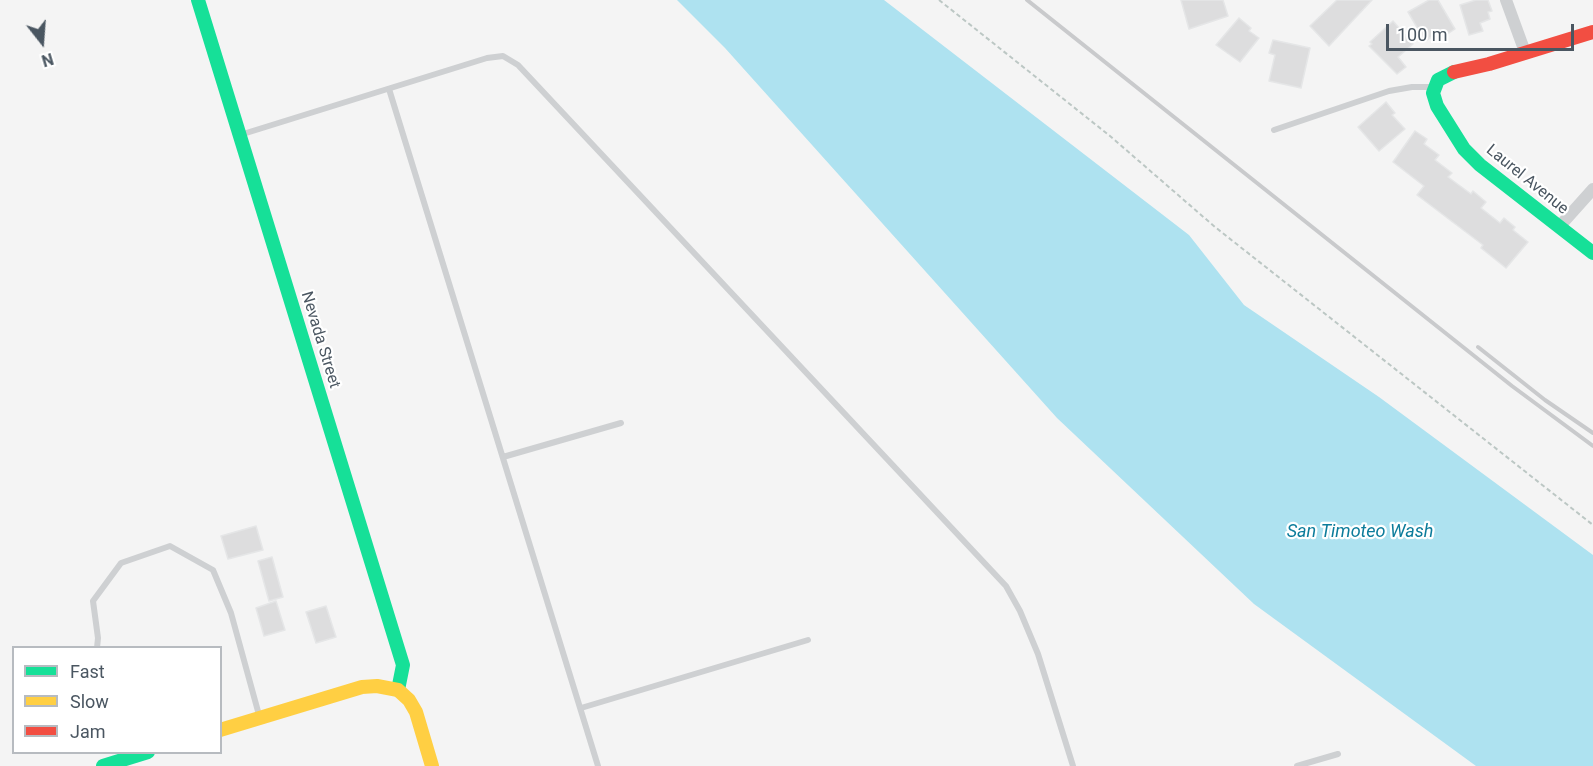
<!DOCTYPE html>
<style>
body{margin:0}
#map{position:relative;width:1593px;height:766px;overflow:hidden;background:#f4f4f4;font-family:Roboto,sans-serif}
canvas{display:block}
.legend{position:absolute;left:12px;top:646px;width:210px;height:108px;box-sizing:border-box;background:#fff;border:2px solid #b7bbc0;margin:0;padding:8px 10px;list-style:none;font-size:18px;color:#4a5661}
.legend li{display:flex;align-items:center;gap:12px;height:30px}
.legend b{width:30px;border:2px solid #b7bbc0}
.north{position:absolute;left:12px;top:12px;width:60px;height:60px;-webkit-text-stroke:4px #fff;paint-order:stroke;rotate:163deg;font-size:16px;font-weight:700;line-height:24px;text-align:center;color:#4a5661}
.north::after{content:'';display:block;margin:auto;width:21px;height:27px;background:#4a5661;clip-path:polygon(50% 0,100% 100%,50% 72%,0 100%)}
.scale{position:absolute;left:1386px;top:24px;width:188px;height:27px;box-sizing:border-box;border:3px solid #4a5661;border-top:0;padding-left:8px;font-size:18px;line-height:21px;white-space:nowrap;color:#4a5661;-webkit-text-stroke:4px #fff;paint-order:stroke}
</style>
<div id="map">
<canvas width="1593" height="766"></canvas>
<ul class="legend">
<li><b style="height:8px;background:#16e098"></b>Fast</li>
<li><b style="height:8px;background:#ffcf43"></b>Slow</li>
<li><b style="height:8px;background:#f24e42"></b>Jam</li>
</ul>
<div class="north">N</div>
<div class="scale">100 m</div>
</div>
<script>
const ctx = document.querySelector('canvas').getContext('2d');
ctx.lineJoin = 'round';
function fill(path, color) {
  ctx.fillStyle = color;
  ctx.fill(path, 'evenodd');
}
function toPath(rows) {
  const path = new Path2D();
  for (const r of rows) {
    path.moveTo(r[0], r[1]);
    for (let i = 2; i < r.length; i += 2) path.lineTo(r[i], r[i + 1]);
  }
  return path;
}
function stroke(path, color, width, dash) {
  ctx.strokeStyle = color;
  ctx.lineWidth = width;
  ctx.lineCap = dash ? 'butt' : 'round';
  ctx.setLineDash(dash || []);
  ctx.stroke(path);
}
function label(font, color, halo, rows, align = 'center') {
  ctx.font = font + ' Roboto,sans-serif';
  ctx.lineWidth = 4.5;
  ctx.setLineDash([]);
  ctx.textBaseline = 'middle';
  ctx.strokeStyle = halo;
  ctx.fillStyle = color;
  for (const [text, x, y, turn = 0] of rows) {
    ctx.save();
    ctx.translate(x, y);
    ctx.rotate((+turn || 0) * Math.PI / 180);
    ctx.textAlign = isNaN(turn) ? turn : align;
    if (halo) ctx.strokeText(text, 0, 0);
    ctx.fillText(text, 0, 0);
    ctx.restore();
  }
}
fill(toPath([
 [677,0,884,0,1189,235,1244,305,1379,397,1593,555,1593,766,1476,766,1254,604,1057,418,725,48]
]), '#aee2f0');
const building = toPath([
 [1181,0,1223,0,1228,16,1189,29,1181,0],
 [1337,0,1372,0,1329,46,1310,26,1337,0],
 [1429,0,1438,0,1455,29,1443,37,1440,32,1425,41,1408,12,1429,0],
 [1476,0,1488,0,1492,11,1488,12,1490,19,1480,23,1483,31,1469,35,1460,5,1476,0],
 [1239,18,1251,28,1249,31,1259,38,1240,62,1216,45,1239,18],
 [1393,21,1413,44,1398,57,1406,67,1397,74,1369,46,1372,44,1370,42,1393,21],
 [1273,40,1310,48,1301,88,1269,81,1275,55,1269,53,1273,40],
 [1386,102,1395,113,1392,115,1405,129,1379,151,1358,127,1386,102],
 [1415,131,1427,139,1424,144,1439,155,1435,160,1452,173,1448,177,1471,194,1473,191,1486,202,1481,208,1500,223,1504,218,1515,227,1513,230,1528,242,1506,268,1481,248,1483,245,1417,195,1424,186,1393,162,1415,131],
 [256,526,263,550,228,559,221,536,256,526],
 [272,557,283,597,269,601,258,561,272,557],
 [276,601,285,630,264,636,256,608,276,601],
 [326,606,336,637,316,643,306,612,326,606]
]);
fill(building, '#ddddde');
stroke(building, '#e5e6e7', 1.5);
stroke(toPath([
 [939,0,1110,136,1215,227,1593,525]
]), '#bcc7c4', 2, [4.5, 3]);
stroke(toPath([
 [389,89,598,766],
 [1274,130,1389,91,1412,87,1432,87],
 [243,134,487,58,503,56,518,65,1006,586,1020,611,1038,654,1073,766],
 [503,457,621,423],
 [97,648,98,638,93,601,121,563,170,546,213,570,231,613,259,715],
 [581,708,808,640],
 [1297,766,1338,754]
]), '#ced0d2', 6);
stroke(toPath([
 [1506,0,1525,52],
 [1559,227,1593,189]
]), '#ced0d2', 12);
stroke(toPath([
 [198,0,403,665,398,690],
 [1454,72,1438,80,1433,93,1437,106,1464,149,1480,165,1593,253],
 [103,766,148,752]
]), '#16e098', 14);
stroke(toPath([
 [220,730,362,687,377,686,398,690,409,700,416,712,432,766]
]), '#ffcf43', 14);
stroke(toPath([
 [1454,72,1489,64,1593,32]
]), '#f24e42', 14);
stroke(toPath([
 [1027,0,1512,386,1593,446],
 [1478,347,1545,400,1593,433]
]), '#c9cacc', 4);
label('16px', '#4a5661', '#fff', [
 ["Laurel Avenue",1527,180,39],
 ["Nevada Street",320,340,73]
]);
label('italic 18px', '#0c7c9b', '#fff', [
 ["San Timoteo Wash",1360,532]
]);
</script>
